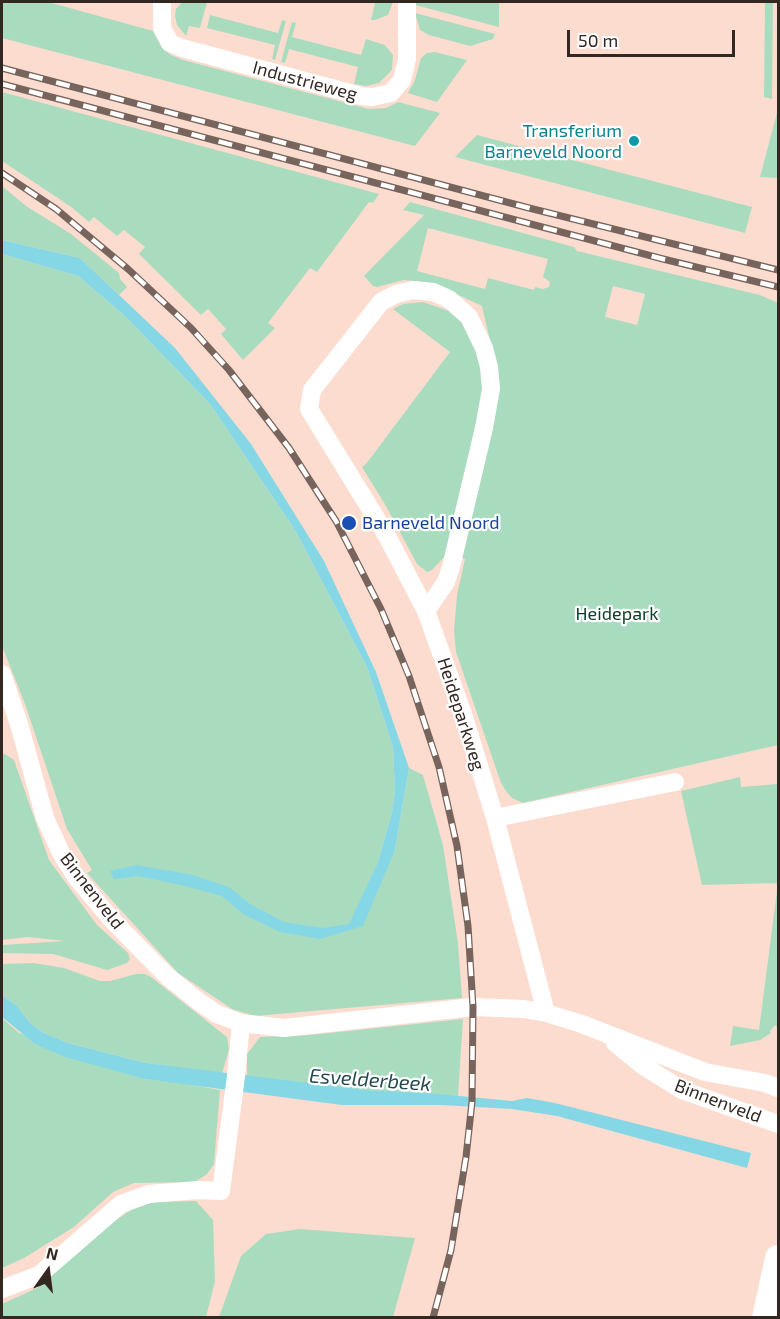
<!DOCTYPE html>
<style>
body{margin:0}
#map{position:relative;width:780px;height:1319px;overflow:hidden;background:#fcdccf;font-family:"Exo 2",sans-serif}
canvas{display:block}
.frame{position:absolute;inset:0;border:3px solid #332722;pointer-events:none}
.north{position:absolute;left:18px;top:1241px;width:60px;height:60px;-webkit-text-stroke:4px #fff;paint-order:stroke;rotate:14deg;font-size:16px;font-weight:700;line-height:24px;text-align:center;color:#332722}
.north::after{content:'';display:block;margin:auto;width:21px;height:27px;background:#332722;clip-path:polygon(50% 0,100% 100%,50% 72%,0 100%)}
.scale{position:absolute;left:567px;top:30px;width:168px;height:27px;box-sizing:border-box;border:3px solid #332722;border-top:0;padding-left:8px;font-size:18px;line-height:21px;white-space:nowrap;color:#332722;-webkit-text-stroke:4px #fff;paint-order:stroke}
</style>
<div id="map">
<canvas width="780" height="1319"></canvas>
<div class="frame"></div>
<div class="north">N</div>
<div class="scale">50 m</div>
</div>
<script>
const ctx = document.querySelector('canvas').getContext('2d');
ctx.lineJoin = 'round';
function fill(path, color) {
  ctx.fillStyle = color;
  ctx.fill(path, 'evenodd');
}
function toPath(rows) {
  const path = new Path2D();
  for (const r of rows) {
    path.moveTo(r[0], r[1]);
    for (let i = 2; i < r.length; i += 2) path.lineTo(r[i], r[i + 1]);
  }
  return path;
}
function stroke(path, color, width, dash) {
  ctx.strokeStyle = color;
  ctx.lineWidth = width;
  ctx.lineCap = dash ? 'butt' : 'round';
  ctx.setLineDash(dash || []);
  ctx.stroke(path);
}
function label(font, color, halo, rows, align = 'center') {
  ctx.font = font + ' "Exo 2",sans-serif';
  ctx.lineWidth = 4.5;
  ctx.setLineDash([]);
  ctx.textBaseline = 'middle';
  ctx.strokeStyle = halo;
  ctx.fillStyle = color;
  for (const [text, x, y, turn = 0] of rows) {
    ctx.save();
    ctx.translate(x, y);
    ctx.rotate((+turn || 0) * Math.PI / 180);
    ctx.textAlign = isNaN(turn) ? turn : align;
    if (halo) ctx.strokeText(text, 0, 0);
    ctx.fillText(text, 0, 0);
    ctx.restore();
  }
}
fill(toPath([
 [2,2,48,2,153,31,162,48,171,55,183,60,369,109,386,108,398,102,440,113,415,146,2,38],
 [182,2,207,2,200,28,189,26,186,36,177,25,175,16,176,9],
 [368,2,393,2,388,15,375,20,371,20,375,3],
 [415,2,499,2,499,27,415,5],
 [765,2,773,2,772,99,764,97],
 [415,13,495,34,493,39,470,46,429,35,420,30],
 [210,15,278,33,282,20,286,21,275,60,272,59,275,45,207,28],
 [292,22,296,23,292,37,361,55,366,39,385,45,393,55,392,70,379,83,366,86,354,84,358,67,289,49,285,63,281,62],
 [435,52,467,60,437,102,408,93,415,80,421,58,427,53],
 [2,92,379,194,373,203,369,202,317,272,310,268,268,323,275,328,243,360,221,334,226,329,208,309,201,315,139,254,145,247,124,230,117,236,94,217,89,222,70,206,2,161],
 [778,109,778,178,760,177],
 [477,135,752,207,745,233,455,157],
 [2,186,26,206,71,234,119,273,120,279,127,287,119,295,80,258,2,240],
 [410,202,574,247,577,251,760,295,778,303,778,745,523,803,512,798,506,791,501,783,456,652,454,630,457,595,465,559,460,557,496,367,482,306,433,283,404,280,377,287,373,286,364,276,424,215,403,210],
 [428,228,548,259,543,277,550,282,549,287,543,289,535,287,534,290,488,278,485,289,417,271],
 [613,286,645,294,637,325,605,317],
 [2,254,78,276,124,315,210,404,295,530,367,667,393,747,395,791,392,812,378,862,372,876,395,850,409,768,423,775,443,845,458,943,462,998,255,1016,232,1009,178,973,87,873,92,870,67,829,25,704,2,646],
 [423,302,449,311,464,324,477,351,484,387,447,554,432,570,427,572,417,564,386,506,362,467,366,464,450,352,393,309,403,304],
 [2,754,5,754,14,760,49,860,97,925,128,953,130,959,127,963,107,970,53,954,2,953,2,945,65,941,28,937,2,940],
 [740,777,741,787,778,784,778,1028,775,1025,770,1031,771,1033,760,1040,730,1046,733,1026,759,1030,778,883,702,885,681,791],
 [33,963,64,968,100,981,110,981,136,974,145,974,151,977,227,1037,229,1049,222,1074,146,1063,68,1043,44,1033,30,1023,18,1007,2,995,2,964],
 [2,1018,19,1033,145,1079,181,1083,220,1090,214,1164,207,1174,195,1182,134,1183,113,1192,74,1227,24,1258,2,1268],
 [463,1019,458,1096,366,1090,247,1077,247,1054,260,1037,310,1035],
 [196,1201,213,1220,215,1281,206,1317,2,1317,2,1304,37,1288,113,1222,137,1206,156,1202],
 [300,1229,415,1238,393,1317,219,1317,241,1256,266,1234]
]), '#a9dcbf');
fill(toPath([
 [2,240,80,258,175,348,251,444,324,561,376,672,409,768,395,850,363,926,320,939,280,932,243,914,222,896,185,886,138,876,114,879,110,871,136,865,189,874,229,887,250,904,284,922,323,928,349,924,378,862,392,812,395,791,393,747,367,667,295,530,210,404,124,315,78,276,2,254],
 [2,995,18,1007,30,1023,44,1033,68,1043,146,1063,366,1090,439,1094,512,1101,527,1098,555,1103,751,1153,747,1168,557,1116,512,1109,441,1105,342,1105,145,1079,65,1057,35,1044,2,1017]
]), '#86d7e6');
stroke(toPath([
 [162,2,162,28,170,43,182,48,361,96,372,97,391,93,402,80,407,59,407,2],
 [426,611,446,582,451,567,484,428,491,389,489,367,484,348,469,317,449,299,433,292,413,290,396,294,381,302,312,390,309,409,387,536,426,611,463,714,495,818,546,1013],
 [2,674,19,724,45,818,61,853,76,877,112,920,167,976,198,1001,217,1014,241,1023,284,1028,473,1007,524,1009,546,1013,579,1023,705,1072,765,1083,778,1088],
 [495,818,675,782],
 [615,1043,642,1065,682,1090,778,1124],
 [2,1289,39,1275,121,1204,149,1194,198,1190,221,1191,236,1076,241,1023]
]), '#fff', 18);
stroke(toPath([
 [765,1318,778,1258]
]), '#fff', 26);
const rail = toPath([
 [2,68,529,208,778,270],
 [2,84,663,259,778,287],
 [2,173,56,209,128,269,191,328,229,370,289,448,336,521,381,609,409,676,439,767,457,846,468,926,473,1007,472,1102,466,1157,451,1250,433,1318]
]);
stroke(rail, '#77645c', 7);
stroke(rail, '#fff', 4.5, [14]);
for (const [x, y, r, color] of [
 [634,141,6,"#0f9aa8"],
 [349,523,8,"#1a4fb4"]
]) {
  const dot = new Path2D();
  dot.arc(x, y, r, 0, 2 * Math.PI);
  ctx.fillStyle = color;
  ctx.fill(dot);
  stroke(dot, '#fff', 2);
}
label('18px', '#332722', '#fff', [
 ["Industrieweg",305,81,15],
 ["Heideparkweg",461,714,72],
 ["Binnenveld",92,891,52],
 ["Binnenveld",718,1101,21]
]);
label('18px', '#0d838f', '#fff', [
 ["Transferium",622,131],
 ["Barneveld Noord",622,152]
], 'right');
label('18px', '#164399', '#fff', [
 ["Barneveld Noord",362,523]
], 'left');
label('18px', '#0c4029', '#fff', [
 ["Heidepark",617,614]
]);
label('italic 20px', '#234950', '#fff', [
 ["Esvelderbeek",370,1080,4]
]);
</script>
